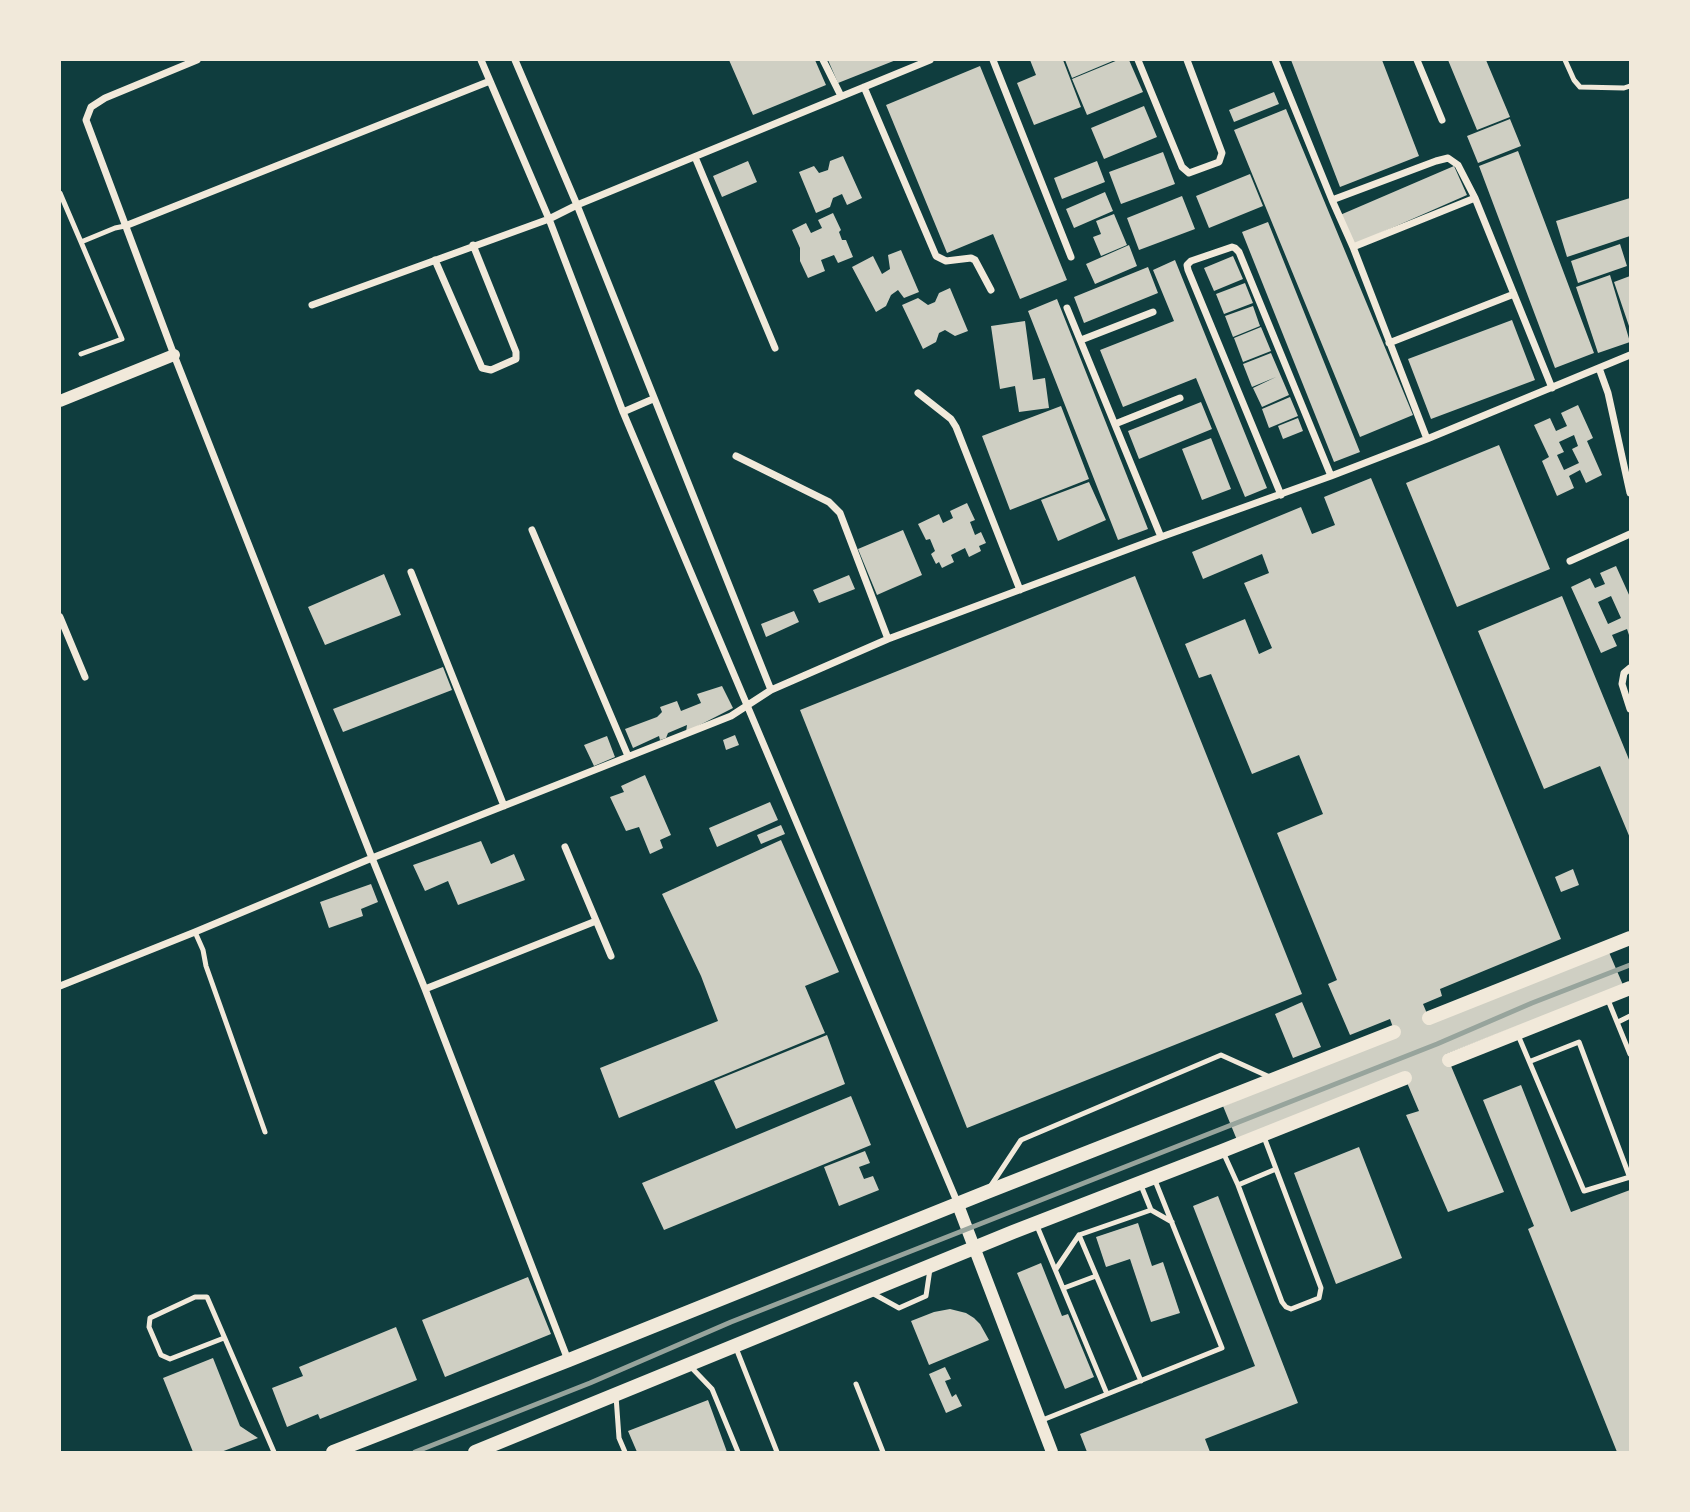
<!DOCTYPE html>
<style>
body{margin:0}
#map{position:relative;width:1690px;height:1512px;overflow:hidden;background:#0f3d3e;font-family:"PT Sans Narrow",sans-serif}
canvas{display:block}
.frame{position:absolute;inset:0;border:61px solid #f1e9da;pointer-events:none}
</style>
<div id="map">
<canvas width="1690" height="1512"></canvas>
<div class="frame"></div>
</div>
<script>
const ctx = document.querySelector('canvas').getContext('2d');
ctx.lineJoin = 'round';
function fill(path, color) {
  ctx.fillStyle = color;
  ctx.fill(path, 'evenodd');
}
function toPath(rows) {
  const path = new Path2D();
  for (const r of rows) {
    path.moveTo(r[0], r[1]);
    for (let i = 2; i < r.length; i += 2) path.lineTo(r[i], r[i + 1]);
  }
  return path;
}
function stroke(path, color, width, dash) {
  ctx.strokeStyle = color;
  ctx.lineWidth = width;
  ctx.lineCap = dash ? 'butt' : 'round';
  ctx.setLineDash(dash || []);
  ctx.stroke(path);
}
fill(toPath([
 [729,60,815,60,826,85,753,115],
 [828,60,896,60,838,83],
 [1030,60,1063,60,1081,107,1034,125,1017,83,1036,75],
 [1065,60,1115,60,1072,78],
 [1118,60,1129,60,1143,92,1087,115,1072,79],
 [1291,60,1382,60,1419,156,1340,187],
 [1448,60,1486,60,1510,117,1477,130],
 [980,66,1067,280,1020,299,993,234,947,253,886,105],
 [1274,92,1279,104,1234,122,1229,110],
 [1144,106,1157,137,1104,159,1091,128],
 [1286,109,1413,415,1360,437,1234,130],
 [1510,119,1521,146,1478,163,1467,136],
 [1518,151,1594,353,1555,368,1479,166],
 [1163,152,1175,184,1121,204,1109,172],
 [843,156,862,198,847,205,842,194,833,198,830,207,816,213,799,172,814,166,819,173,828,170,830,161],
 [748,161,757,182,722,197,713,176],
 [1097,161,1105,182,1062,199,1054,178],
 [1454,166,1467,195,1353,245,1340,215],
 [1250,174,1263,206,1209,228,1196,196],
 [1105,192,1113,211,1074,228,1066,209],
 [1182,196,1195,229,1139,250,1127,218],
 [1630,198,1630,236,1567,257,1556,221],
 [833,213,841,230,839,232,842,240,846,240,853,257,838,263,834,255,821,260,825,271,808,278,800,261,800,248,792,230,806,223,811,233,822,228,818,220],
 [1114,214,1127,245,1101,256,1093,237,1101,234,1096,221],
 [1268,222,1360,452,1334,462,1242,232],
 [1620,244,1627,266,1578,283,1571,261],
 [1129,245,1137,266,1095,284,1086,264],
 [901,250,919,292,904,298,898,290,891,295,886,306,876,312,852,267,873,256,882,274,890,269,888,255],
 [1233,256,1243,279,1214,291,1204,268],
 [1175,260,1267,488,1245,497,1196,378,1123,407,1100,350,1174,321,1153,270],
 [1148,267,1158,293,1084,323,1074,297],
 [1610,275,1630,342,1598,353,1576,287],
 [1630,276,1630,329,1614,282],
 [1245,283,1253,303,1224,314,1216,294],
 [950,288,968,331,955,336,945,330,939,333,936,342,923,349,902,305,918,298,928,305,935,302,939,293],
 [1057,299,1148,529,1118,540,1028,311],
 [1253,306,1260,326,1233,337,1225,316],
 [1512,320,1535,380,1431,419,1408,359],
 [1025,321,1033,380,1045,378,1049,408,1019,412,1015,386,1000,389,991,326],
 [1261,327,1271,351,1243,362,1234,338],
 [1271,353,1289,395,1262,407,1253,388,1276,377,1252,387,1243,364],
 [1290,397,1298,416,1269,428,1262,409],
 [1201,402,1212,429,1139,459,1128,431],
 [1578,405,1593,438,1587,441,1602,475,1586,483,1580,470,1569,476,1574,488,1557,496,1542,461,1549,457,1534,425,1550,418,1556,431,1567,426,1561,413],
 [1574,435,1578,446,1572,449,1579,463,1564,470,1557,455,1564,452,1559,442],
 [1061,406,1089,479,1010,510,982,436],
 [1298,418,1303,431,1283,439,1278,426],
 [1211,438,1231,489,1202,500,1182,449],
 [1499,445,1550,569,1457,607,1406,483],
 [1371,478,1561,939,1440,989,1442,996,1423,1004,1431,1023,1608,950,1623,985,1446,1054,1504,1192,1448,1212,1406,1115,1419,1111,1405,1078,1237,1140,1223,1106,1396,1036,1390,1019,1350,1035,1328,984,1337,980,1277,833,1323,814,1299,755,1252,774,1211,674,1199,678,1185,644,1245,619,1259,654,1272,648,1244,583,1269,573,1262,554,1203,579,1192,552,1301,507,1312,534,1335,525,1324,497],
 [1089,482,1106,520,1058,541,1041,500],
 [967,503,975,520,970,522,975,535,981,532,986,543,979,546,981,551,969,557,965,548,951,555,954,562,942,568,939,562,936,564,931,554,935,551,930,539,926,540,918,524,939,514,943,523,953,518,950,511],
 [903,530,922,575,877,595,858,549],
 [1616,566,1630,597,1630,638,1627,629,1612,635,1617,646,1601,653,1571,587,1590,578,1595,588,1605,584,1600,573],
 [1611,596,1621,618,1608,624,1598,602],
 [384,574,401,615,325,645,308,607],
 [849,575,855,589,819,603,813,590],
 [1135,576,1302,994,967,1128,800,710],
 [1562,596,1630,762,1630,838,1600,766,1544,789,1478,631],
 [794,611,799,622,766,637,761,624],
 [443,667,452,690,343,732,333,709],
 [722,686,733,708,686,732,687,725,668,733,666,738,660,740,659,736,633,748,625,729,657,717,662,712,660,707,677,701,681,711,701,703,697,694],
 [735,735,739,745,726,750,723,740],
 [607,736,615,757,594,766,584,745],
 [645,775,671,835,660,840,663,848,650,854,639,827,626,831,610,797,624,792,621,786],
 [770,802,778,820,717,847,709,828],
 [781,825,785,834,761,844,757,835],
 [781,840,839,972,805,986,825,1033,619,1118,600,1068,718,1021,701,976,662,894],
 [481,841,491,864,514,854,525,880,458,905,448,881,425,891,413,865],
 [1573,869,1579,885,1561,892,1555,877],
 [371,884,378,902,361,909,363,916,329,928,320,902],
 [1302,1002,1321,1047,1293,1058,1275,1014],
 [827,1035,845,1084,736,1129,714,1081],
 [1521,1085,1571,1212,1630,1190,1630,1452,1617,1452,1528,1229,1534,1226,1483,1100],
 [851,1096,871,1145,664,1230,642,1183],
 [1359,1147,1402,1258,1336,1284,1294,1173],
 [865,1151,870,1163,859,1167,864,1179,873,1176,879,1190,839,1206,824,1167],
 [1218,1196,1298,1403,1205,1439,1210,1452,1087,1452,1080,1434,1255,1366,1193,1206],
 [1138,1223,1152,1266,1163,1262,1180,1313,1151,1322,1130,1259,1106,1267,1096,1237],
 [1041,1263,1062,1316,1068,1314,1094,1377,1065,1389,1017,1273],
 [528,1277,551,1334,445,1377,422,1320],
 [950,1309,966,1313,974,1318,980,1324,989,1340,929,1365,911,1321,934,1312],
 [396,1327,417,1380,320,1419,318,1414,287,1427,272,1388,303,1376,299,1367],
 [213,1358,240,1426,258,1438,221,1452,193,1452,163,1378],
 [945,1367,951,1379,945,1381,952,1397,956,1394,962,1406,946,1413,929,1374],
 [708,1400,727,1452,637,1452,628,1431]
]), '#cfcfc3');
stroke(toPath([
 [1565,60,1574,80,1580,87,1624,88,1630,86],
 [60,193,81,242,115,228,125,226],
 [81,242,122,339,81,354],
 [195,932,203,950,206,966,265,1132],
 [1608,1000,1630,1054],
 [1618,1022,1630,1016],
 [1518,1035,1584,1191,1630,1177],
 [1531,1061,1579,1042,1630,1178],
 [1223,1152,1238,1185,1282,1302,1286,1307,1291,1309,1319,1298,1321,1288,1264,1137],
 [1140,1183,1151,1210,1172,1222],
 [1238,1185,1276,1169],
 [990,1187,1021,1140,1221,1055,1272,1078],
 [1037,1226,1107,1394],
 [1056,1269,1079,1235],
 [1064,1288,1096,1276],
 [872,1293,899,1308,926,1296,930,1269],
 [224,1338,170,1359,161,1355,149,1327,150,1318,195,1297,207,1297,274,1452],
 [736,1348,777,1452],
 [689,1365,712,1389,738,1452],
 [1141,1381,1079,1235,1151,1210],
 [856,1384,883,1452],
 [616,1396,619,1438,625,1452],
 [1040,1421,1222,1348,1154,1178]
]), '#f1e9da', 5);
stroke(toPath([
 [197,60,105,98,91,107,86,120,174,355,372,858,425,989,568,1360],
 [481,60,549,219,623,412,958,1204],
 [515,60,577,205,771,690],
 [823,60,841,96],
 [993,60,1071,257],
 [1138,60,1182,167,1189,173,1219,162,1222,153,1187,60],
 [1275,60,1332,200,1353,247,1427,439],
 [1417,60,1442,120],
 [864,87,936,256,946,261,971,258,975,260,991,290],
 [695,157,775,348],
 [1332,200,1436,161,1448,158,1458,165,1475,198,1552,388],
 [125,226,490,81],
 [1353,247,1475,198],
 [435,260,482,368,491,370,516,359,516,352,473,245],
 [312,305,549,219,577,205,930,60],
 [1067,308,1161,537],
 [1081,340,1153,312],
 [1389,343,1514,294],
 [1599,368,1608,393,1630,493],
 [918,393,951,419,956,427,1020,590],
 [623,412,653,399],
 [1115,424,1180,398],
 [736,456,829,502,840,513,888,639],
 [1281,495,1188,270,1187,265,1191,261,1232,247,1235,248,1239,252,1331,476],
 [532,530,628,756],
 [1570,561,1630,534],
 [411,572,504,806],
 [60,617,85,677],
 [1630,668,1624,673,1622,684,1630,709],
 [565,847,611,956],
 [60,986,195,932,372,858,731,716,771,690,888,639,1161,537,1331,476,1427,439,1630,355],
 [425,989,596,921]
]), '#f1e9da', 7);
stroke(toPath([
 [60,401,174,355],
 [958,1205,1052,1452]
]), '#f1e9da', 12);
stroke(toPath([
 [1429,1018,1630,938],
 [1449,1060,1630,988],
 [333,1452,569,1360,987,1192,1394,1032],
 [475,1452,1013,1232,1222,1151,1405,1078]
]), '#f1e9da', 14);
stroke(toPath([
 [415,1452,590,1383,731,1322,1437,1044,1532,1003,1630,965]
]), '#97a49c', 5);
</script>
